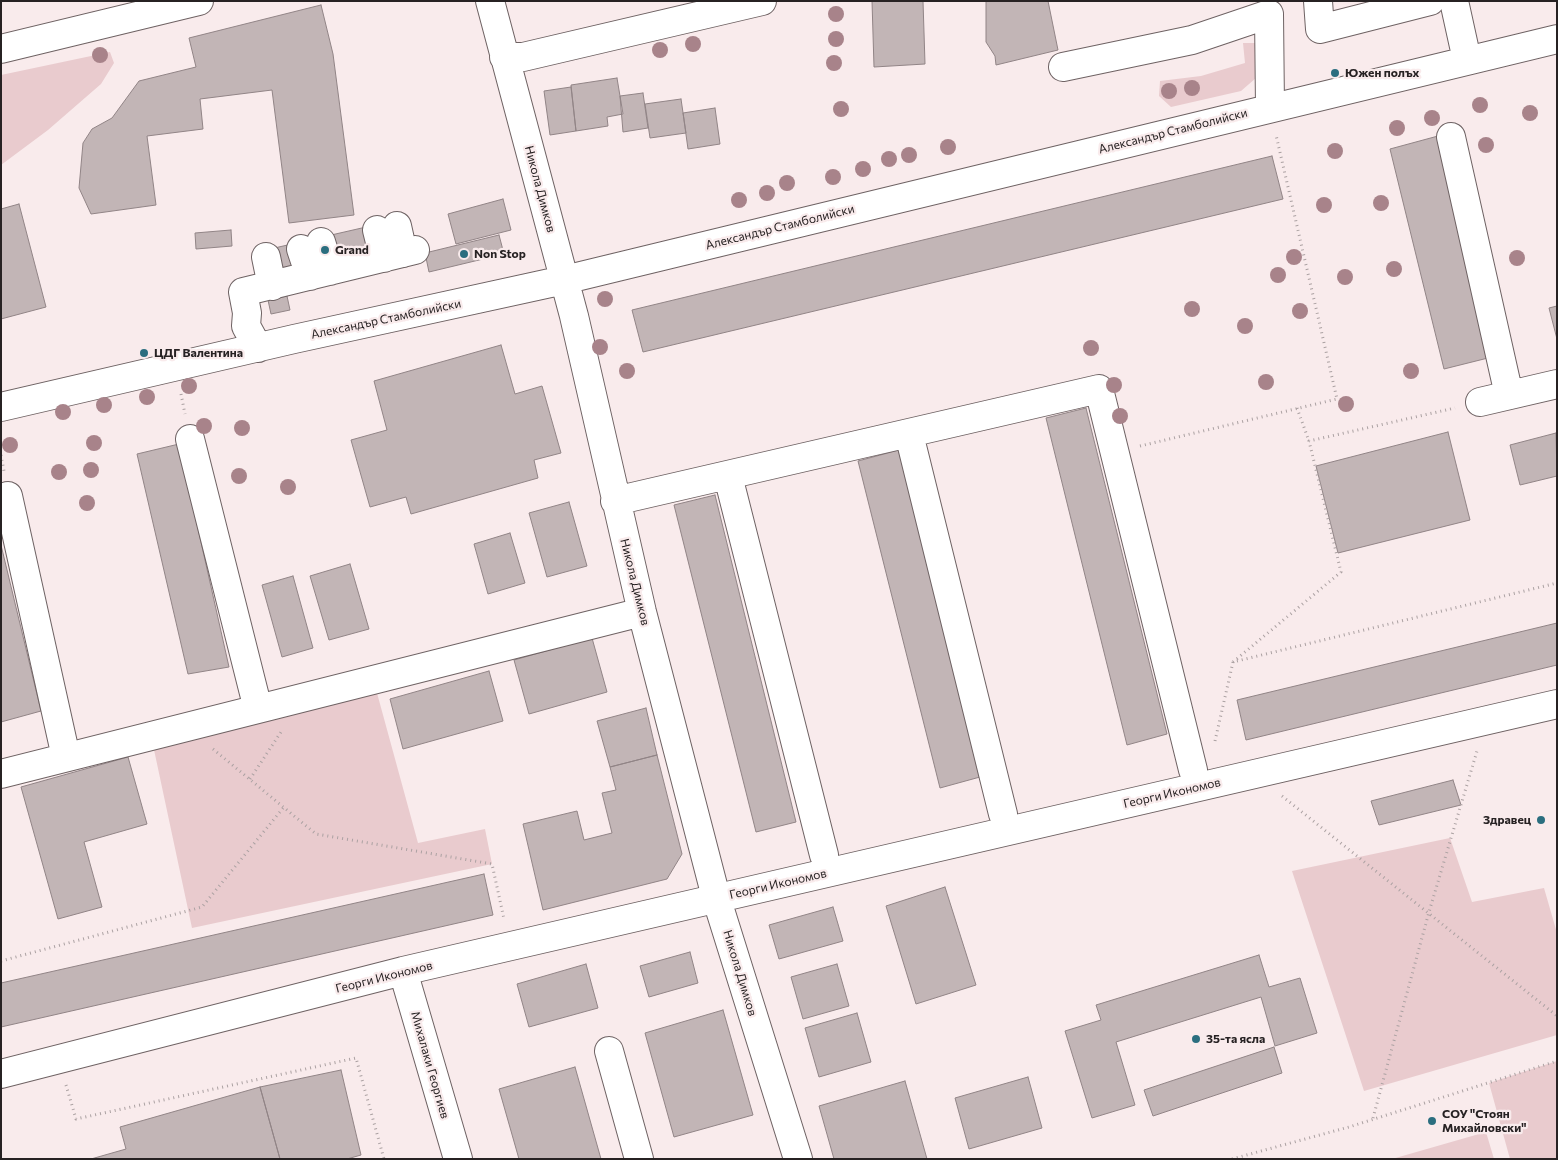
<!DOCTYPE html>
<meta charset="utf-8">
<style>
body{margin:0}
#map{position:relative;width:1558px;height:1160px;overflow:hidden;background:#f9ebec;font-family:Commissioner,sans-serif}
canvas{display:block}
.frame{position:absolute;inset:0;border:2px solid #272223;pointer-events:none}
</style>
<div id="map">
<canvas width="1558" height="1160"></canvas>
<div class="frame"></div>
</div>
<script>
const ctx = document.querySelector('canvas').getContext('2d');
ctx.lineJoin = 'round';
function fill(path, color) {
  ctx.fillStyle = color;
  ctx.fill(path, 'evenodd');
}
function toPath(rows) {
  const path = new Path2D();
  for (const r of rows) {
    path.moveTo(r[0], r[1]);
    for (let i = 2; i < r.length; i += 2) path.lineTo(r[i], r[i + 1]);
  }
  return path;
}
function stroke(path, color, width, dash) {
  ctx.strokeStyle = color;
  ctx.lineWidth = width;
  ctx.lineCap = dash ? 'butt' : 'round';
  ctx.setLineDash(dash || []);
  ctx.stroke(path);
}
function label(font, color, halo, rows, align = 'center') {
  ctx.font = font + ' Commissioner,sans-serif';
  ctx.lineWidth = 4.5;
  ctx.setLineDash([]);
  ctx.textBaseline = 'middle';
  ctx.strokeStyle = halo;
  ctx.fillStyle = color;
  for (const [text, x, y, turn = 0] of rows) {
    ctx.save();
    ctx.translate(x, y);
    ctx.rotate((+turn || 0) * Math.PI / 180);
    ctx.textAlign = isNaN(turn) ? turn : align;
    if (halo) ctx.strokeText(text, 0, 0);
    ctx.fillText(text, 0, 0);
    ctx.restore();
  }
}
fill(toPath([
 [1243,43,1257,43,1260,63,1256,78,1241,91,1171,107,1159,96,1160,81,1201,76,1245,63],
 [110,52,114,63,101,84,48,130,1,165,1,75],
 [377,693,418,843,485,829,492,864,192,928,153,745],
 [1450,838,1472,902,1544,888,1557,933,1557,1035,1364,1091,1292,871],
 [1557,1061,1557,1159,1510,1159,1489,1083],
 [1486,1132,1494,1159,1392,1159]
]), '#e9cbce');
const building = toPath([
 [872,1,923,1,925,64,874,67,872,1],
 [986,1,1048,1,1058,50,996,65,995,56,986,42,986,1],
 [321,5,333,54,354,215,289,223,272,90,200,99,203,129,147,136,156,205,91,214,79,188,83,143,92,129,112,118,139,81,196,67,189,38,321,5],
 [617,78,623,114,607,117,608,126,576,131,571,85,617,78],
 [571,87,576,131,550,135,544,91,571,87],
 [643,93,648,128,623,132,620,96,643,93],
 [681,99,686,133,650,138,645,104,681,99],
 [715,108,720,144,688,149,683,113,715,108],
 [1438,136,1488,358,1444,369,1390,149,1438,136],
 [1272,156,1283,199,643,352,632,310,1272,156],
 [503,199,511,230,456,244,448,214,503,199],
 [19,204,46,307,1,319,1,209,19,204],
 [388,222,393,248,263,278,257,252,388,222],
 [231,230,232,246,196,249,195,233,231,230],
 [499,235,504,254,429,272,425,253,499,235],
 [287,296,290,310,271,314,268,300,287,296],
 [1557,306,1557,339,1549,308,1557,306],
 [501,345,515,394,542,386,561,453,534,460,538,478,411,514,406,497,370,507,351,440,387,430,374,381,501,345],
 [1086,408,1167,734,1127,745,1046,418,1086,408],
 [1448,432,1470,520,1338,553,1316,466,1448,432],
 [1556,433,1557,476,1520,485,1510,445,1556,433],
 [179,444,229,667,188,674,137,454,179,444],
 [899,450,980,777,940,788,858,461,899,450],
 [715,495,796,822,756,832,674,505,715,495],
 [569,502,587,566,547,577,529,513,569,502],
 [510,533,525,583,488,594,474,544,510,533],
 [1,545,41,711,1,722,1,545],
 [350,564,369,629,329,640,310,576,350,564],
 [293,576,313,648,282,657,262,585,293,576],
 [1557,623,1557,665,1246,740,1237,700,1557,623],
 [592,638,607,692,529,714,514,660,592,638],
 [489,671,503,721,403,749,390,699,489,671],
 [646,708,657,755,610,767,597,721,646,708],
 [657,755,682,854,667,879,543,910,523,824,577,811,584,840,612,833,602,793,616,790,610,767,657,755],
 [128,757,147,824,84,842,102,907,58,919,21,787,128,757],
 [1453,780,1461,805,1379,825,1371,801,1453,780],
 [484,874,493,915,1,1027,1,983,484,874],
 [945,887,976,985,916,1004,886,906,945,887],
 [833,907,843,941,779,959,769,925,833,907],
 [690,952,698,983,649,997,640,966,690,952],
 [1259,955,1269,987,1300,978,1317,1033,1275,1046,1261,997,1116,1042,1135,1105,1092,1118,1065,1031,1101,1020,1096,1005,1259,955],
 [586,964,598,1008,529,1027,517,984,586,964],
 [837,964,849,1006,803,1019,791,977,837,964],
 [723,1010,753,1115,674,1137,645,1033,723,1010],
 [857,1013,871,1062,819,1077,805,1028,857,1013],
 [1274,1047,1282,1073,1153,1116,1144,1090,1274,1047],
 [575,1067,601,1159,519,1159,499,1089,575,1067],
 [341,1070,361,1155,347,1159,280,1159,260,1087,341,1070],
 [1028,1077,1042,1128,969,1149,955,1098,1028,1077],
 [905,1081,927,1159,834,1159,819,1106,905,1081],
 [260,1087,280,1159,91,1159,126,1149,120,1127,260,1087]
]);
fill(building, '#c2b5b6');
stroke(building, '#918486', 1);
const minor = toPath([
 [490,1,574,316,642,612,716,897,798,1159],
 [1318,1,1320,29,1430,1],
 [1454,1,1467,60],
 [1,49,199,1],
 [504,57,523,57,762,1],
 [1063,67,1192,40,1269,14,1270,107],
 [1451,137,1509,395],
 [397,226,403,253],
 [377,230,384,258],
 [321,242,330,271],
 [301,249,310,276],
 [266,257,272,286],
 [258,348,246,326,247,313,243,292,415,250],
 [1480,402,1557,384],
 [1,407,294,339,564,280,1557,39],
 [909,434,1003,814],
 [190,439,258,709],
 [728,476,824,855],
 [8,496,66,757],
 [615,501,1099,389,1193,770],
 [1,774,642,612],
 [403,971,458,1159],
 [609,1051,639,1159],
 [1,1074,403,971,1557,704]
]);
stroke(minor, '#6e6263', 30);
stroke(toPath([
 [181,394,185,414],
 [1297,408,1309,441],
 [1140,446,1337,399,1276,135],
 [1,455,4,471],
 [1233,662,1341,572,1309,441,1455,408],
 [1215,741,1233,662,1557,583],
 [213,749,316,834,492,864,504,919],
 [250,779,281,732],
 [1282,796,1557,1016],
 [1,961,202,907,284,807],
 [66,1085,76,1119,356,1058,384,1159],
 [1373,1118,1429,912,1477,751],
 [1232,1159,1349,1127,1557,1061]
]), '#aba1a2', 3, [1, 4]);
stroke(minor, '#fff', 28);
ctx.fillStyle = '#a8838a';
for (const [x, y] of [
 [836,14],
 [836,39],
 [693,44],
 [660,50],
 [100,55],
 [834,63],
 [1192,88],
 [1169,91],
 [1480,105],
 [841,109],
 [1530,113],
 [1432,118],
 [1397,128],
 [1486,145],
 [948,147],
 [1335,151],
 [909,155],
 [889,159],
 [863,169],
 [833,177],
 [787,183],
 [767,193],
 [739,200],
 [1381,203],
 [1324,205],
 [1294,257],
 [1517,258],
 [1394,269],
 [1278,275],
 [1345,277],
 [605,299],
 [1192,309],
 [1300,311],
 [1245,326],
 [600,347],
 [1091,348],
 [627,371],
 [1411,371],
 [1266,382],
 [1114,385],
 [189,386],
 [147,397],
 [1346,404],
 [104,405],
 [63,412],
 [1120,416],
 [204,426],
 [242,428],
 [94,443],
 [10,445],
 [91,470],
 [59,472],
 [239,476],
 [288,487],
 [87,503]
]) {
  ctx.beginPath();
  ctx.arc(x, y, 8, 0, 2 * Math.PI);
  ctx.fill();
}
for (const [x, y, r, color] of [
 [1335,73,5,"#2b6e7f"],
 [325,250,5,"#2b6e7f"],
 [464,254,5,"#2b6e7f"],
 [144,353,5,"#2b6e7f"],
 [1541,820,5,"#2b6e7f"],
 [1196,1039,5,"#2b6e7f"],
 [1432,1121,5,"#2b6e7f"]
]) {
  const dot = new Path2D();
  dot.arc(x, y, r, 0, 2 * Math.PI);
  ctx.fillStyle = color;
  ctx.fill(dot);
  stroke(dot, '#f9ebec', 2);
}
label('bold 12px', '#272223', '#f9ebec', [
 ["Южен полъх",1345,73],
 ["Grand",335,250],
 ["Non Stop",474,254],
 ["ЦДГ Валентина",154,353],
 ["Здравец",1531,820,"right"],
 ["35-та ясла",1206,1039],
 ["СОУ \"Стоян",1442,1114],
 ["Михайловски\"",1442,1128]
], 'left');
label('12px', '#272223', '#f9ebec', [
 ["Александър Стамболийски",1173,131,-14],
 ["Никола Димков",540,189,75],
 ["Александър Стамболийски",780,227,-14],
 ["Александър Стамболийски",386,319,-12],
 ["Никола Димков",635,582,76],
 ["Георги Икономов",1172,793,-13],
 ["Георги Икономов",778,884,-13],
 ["Никола Димков",740,973,73],
 ["Георги Икономов",384,977,-14],
 ["Михалаки Георгиев",430,1065,74]
]);
</script>
